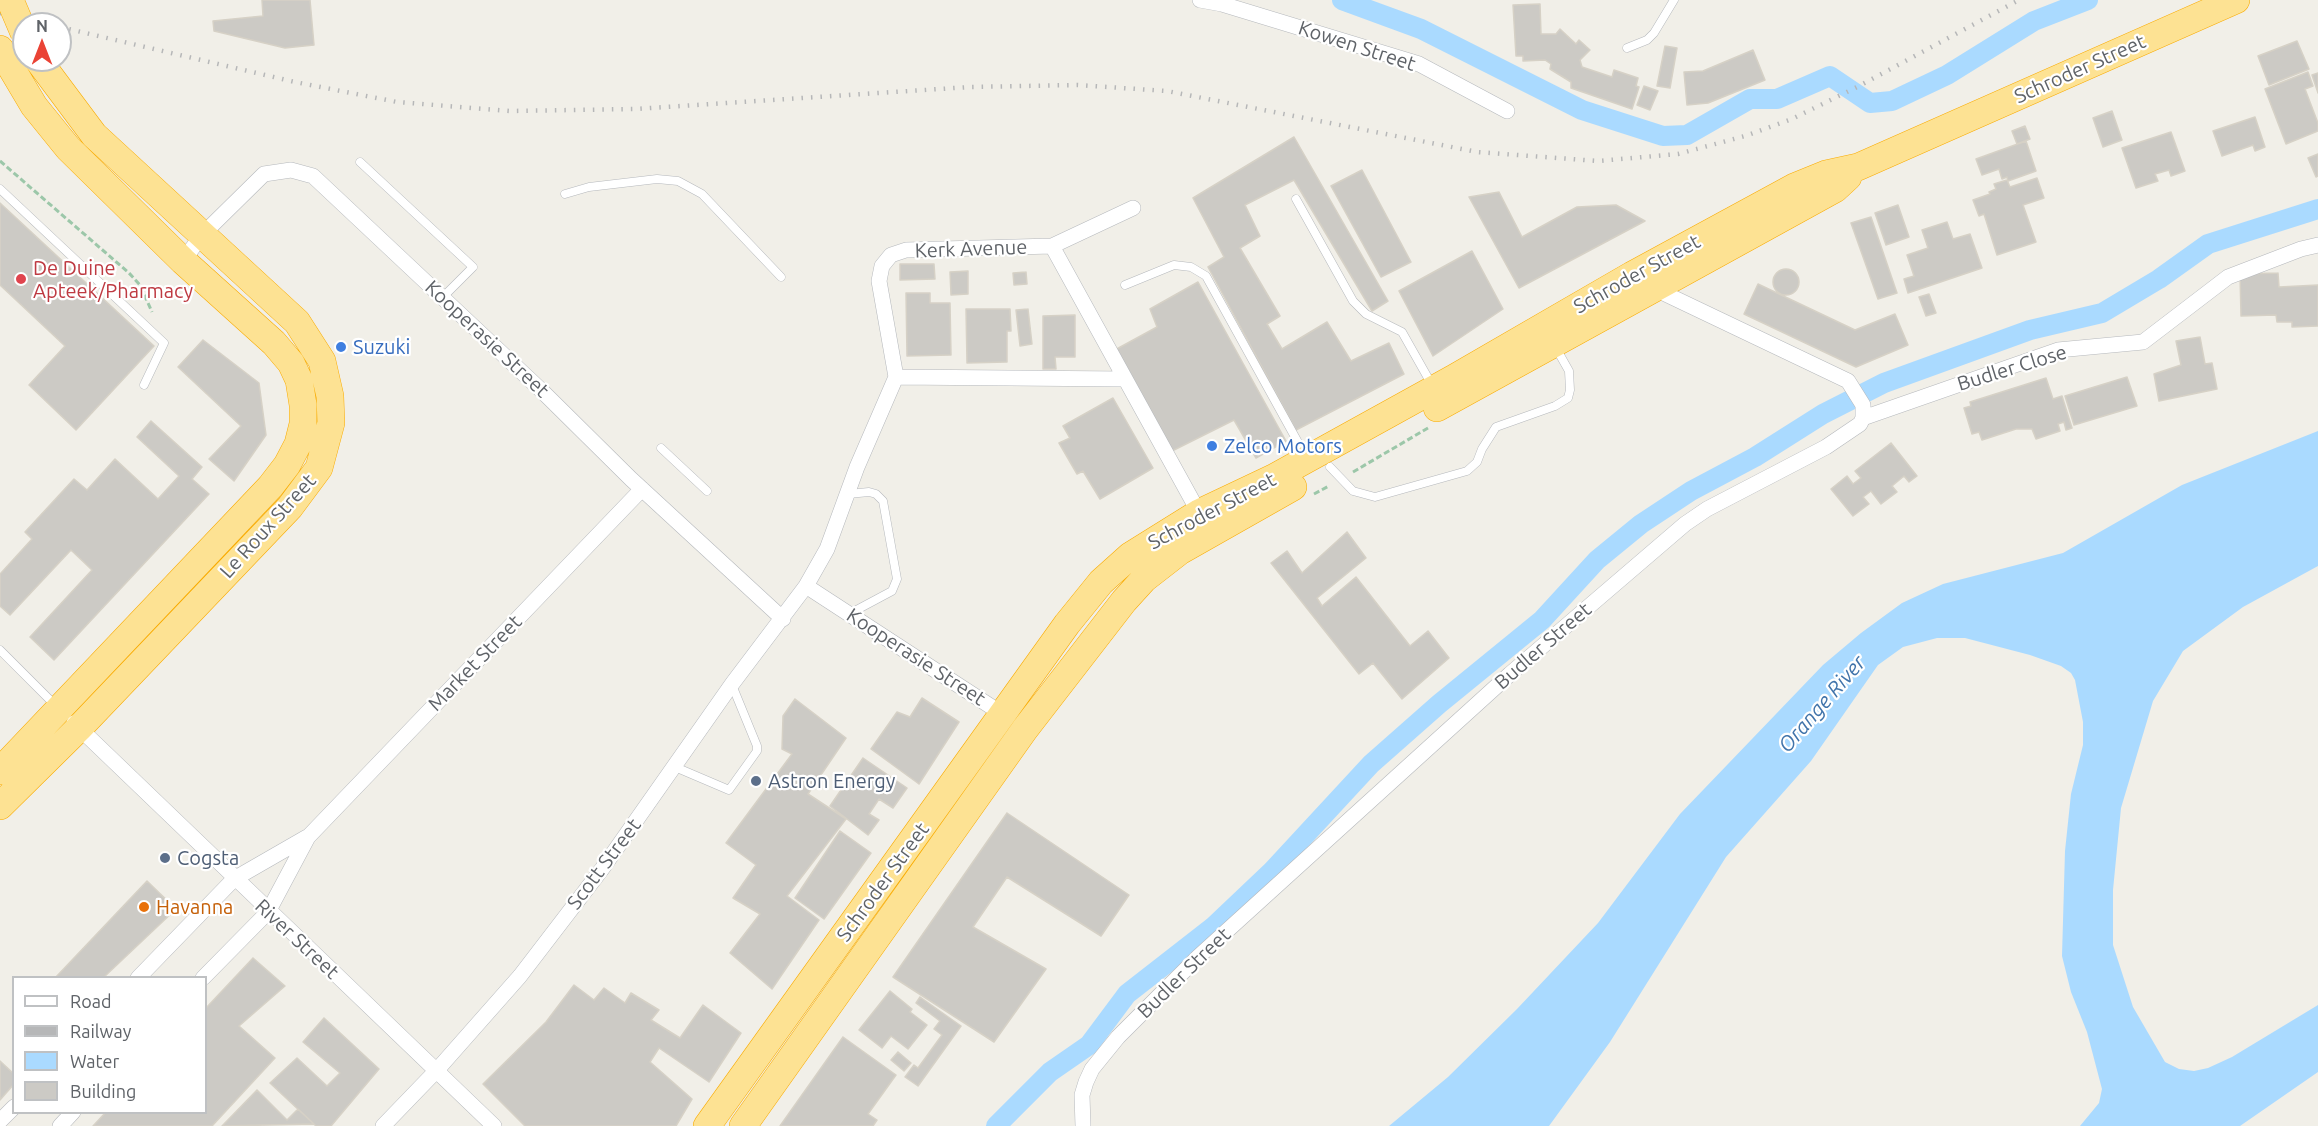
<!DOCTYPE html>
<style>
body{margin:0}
#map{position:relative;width:2318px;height:1126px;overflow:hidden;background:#f1efe8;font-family:Ubuntu,sans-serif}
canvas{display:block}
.legend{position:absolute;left:12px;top:976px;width:195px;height:138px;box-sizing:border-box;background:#fff;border:2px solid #bfc1c3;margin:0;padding:8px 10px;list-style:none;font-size:18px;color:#5f6368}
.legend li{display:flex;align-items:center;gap:12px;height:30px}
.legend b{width:30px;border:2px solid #bfc1c3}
.north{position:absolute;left:12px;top:12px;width:60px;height:60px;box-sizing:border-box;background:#fff;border:2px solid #bfc1c3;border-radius:50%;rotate:0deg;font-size:16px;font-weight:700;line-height:24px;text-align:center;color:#5f6368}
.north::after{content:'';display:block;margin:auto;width:21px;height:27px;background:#ea4335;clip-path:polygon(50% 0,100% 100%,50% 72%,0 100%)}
</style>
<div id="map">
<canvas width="2318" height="1126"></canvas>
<ul class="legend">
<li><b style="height:8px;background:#fff"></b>Road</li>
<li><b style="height:8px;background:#b6b7b8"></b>Railway</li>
<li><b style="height:16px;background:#aadaff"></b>Water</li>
<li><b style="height:16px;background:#cccac5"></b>Building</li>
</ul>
<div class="north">N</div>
</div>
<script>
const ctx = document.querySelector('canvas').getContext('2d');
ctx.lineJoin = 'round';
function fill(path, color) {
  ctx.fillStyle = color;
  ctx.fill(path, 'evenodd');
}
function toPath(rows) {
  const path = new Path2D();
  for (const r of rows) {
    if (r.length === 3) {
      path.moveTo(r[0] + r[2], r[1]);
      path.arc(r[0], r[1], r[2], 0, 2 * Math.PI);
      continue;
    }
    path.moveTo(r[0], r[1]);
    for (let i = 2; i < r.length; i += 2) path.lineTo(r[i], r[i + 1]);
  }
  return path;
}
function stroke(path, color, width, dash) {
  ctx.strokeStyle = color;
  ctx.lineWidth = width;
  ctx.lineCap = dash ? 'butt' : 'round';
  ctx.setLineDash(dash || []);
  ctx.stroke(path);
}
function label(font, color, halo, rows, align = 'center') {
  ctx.font = font + ' Ubuntu,sans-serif';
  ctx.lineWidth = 4.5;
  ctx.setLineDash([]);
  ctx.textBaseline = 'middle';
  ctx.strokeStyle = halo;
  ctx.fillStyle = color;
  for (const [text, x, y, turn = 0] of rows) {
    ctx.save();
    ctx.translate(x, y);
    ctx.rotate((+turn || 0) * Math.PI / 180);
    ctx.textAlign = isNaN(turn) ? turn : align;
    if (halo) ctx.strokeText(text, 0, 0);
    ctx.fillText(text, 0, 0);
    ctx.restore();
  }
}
fill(toPath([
 [2318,431,2318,566,2243,607,2183,651,2153,701,2121,808,2113,890,2113,945,2133,1007,2165,1062,2179,1069,2194,1071,2208,1068,2232,1057,2318,1005,2318,1072,2240,1126,2080,1126,2099,1103,2102,1089,2087,1032,2071,992,2062,956,2065,851,2071,794,2083,745,2083,722,2075,680,2071,673,2061,666,2030,655,1965,638,1937,638,1903,647,1878,665,1811,761,1726,857,1610,1042,1549,1126,1389,1126,1448,1077,1517,1009,1598,923,1680,814,1823,665,1861,633,1902,603,1943,584,2063,553,2182,485]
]), '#aadaff');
stroke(toPath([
 [1342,0,1421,29,1582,110,1663,136,1687,135,1750,99,1777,99,1830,76,1870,103,1892,101,1947,75,2034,21,2088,0],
 [996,1126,1050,1072,1089,1045,1127,994,1213,927,1272,871,1371,764,1439,704,1542,620,1597,560,1641,524,1691,491,1755,457,1823,414,1884,383,2030,330,2102,313,2159,279,2208,244,2318,209]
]), '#aadaff', 20);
const building = toPath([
 [262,0,310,0,314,45,285,48,214,31,213,21,263,16,262,0],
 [1540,4,1541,34,1556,34,1560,29,1576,44,1579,40,1590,50,1580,60,1582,67,1612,77,1614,70,1638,78,1636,86,1639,87,1632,109,1571,88,1571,82,1550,69,1551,64,1545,60,1523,61,1523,56,1516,56,1513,5,1540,4],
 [2297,41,2309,69,2269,85,2258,56,2297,41],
 [1665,46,1677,48,1670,88,1657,86,1665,46],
 [1753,50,1765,80,1708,103,1687,105,1684,72,1703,71,1753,50],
 [2308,72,2313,86,2305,89,2318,123,2318,131,2286,144,2265,89,2308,72],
 [2318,73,2318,93,2312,75,2318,73],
 [1644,86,1658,91,1650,110,1637,105,1644,86],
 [2112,111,2122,140,2103,147,2093,118,2112,111],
 [2255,117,2265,147,2255,151,2253,145,2222,156,2213,131,2255,117],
 [2025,126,2030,139,2017,144,2012,131,2025,126],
 [2171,132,2185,171,2171,176,2169,170,2155,174,2158,181,2136,188,2122,148,2171,132],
 [1294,137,1388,301,1372,311,1294,180,1245,205,1260,236,1240,248,1280,316,1267,324,1282,349,1327,322,1351,361,1389,343,1404,374,1296,430,1208,267,1224,257,1193,198,1294,137],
 [2026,141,2036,171,2008,181,2007,177,2002,179,1999,169,1982,175,1976,159,2026,141],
 [2318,154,2318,176,2316,177,2308,158,2318,154],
 [1362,170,1411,262,1381,277,1331,186,1362,170],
 [2037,178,2044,198,2023,205,2036,242,1997,255,1984,214,1979,216,1973,200,1990,194,1989,192,1996,189,1994,184,2007,180,2010,187,2037,178],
 [1499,192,1522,237,1577,207,1616,205,1645,221,1519,288,1469,197,1499,192],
 [0,203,154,346,76,430,29,385,65,346,0,285,0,203],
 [1898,205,1909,237,1886,245,1875,213,1898,205],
 [1871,217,1897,293,1878,299,1851,223,1871,217],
 [1947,222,1953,239,1970,234,1982,268,1908,293,1904,279,1914,276,1907,255,1928,248,1922,230,1947,222],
 [1472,251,1503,309,1433,356,1399,291,1472,251],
 [900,264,934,264,935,279,900,280,900,264],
 [1786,282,13],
 [968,271,968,294,951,295,950,272,968,271],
 [1026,272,1027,284,1014,285,1013,273,1026,272],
 [2278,273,2279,287,2318,285,2318,326,2292,327,2292,322,2277,322,2276,315,2241,316,2240,274,2278,273],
 [1198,282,1286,441,1256,458,1234,420,1170,452,1113,351,1157,327,1150,309,1198,282],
 [1758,284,1855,330,1895,314,1908,345,1856,367,1744,314,1758,284],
 [906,293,930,293,930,303,950,303,951,355,907,356,906,293],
 [1929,294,1936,313,1926,316,1919,297,1929,294],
 [966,309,1010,309,1011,331,1007,331,1007,362,967,363,966,309],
 [1028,309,1032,344,1020,346,1016,310,1028,309],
 [1075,315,1075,357,1055,357,1056,369,1043,369,1043,316,1075,315],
 [2200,337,2205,364,2212,363,2217,389,2159,401,2154,374,2181,365,2176,341,2200,337],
 [203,340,259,383,266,435,234,481,209,459,241,426,178,367,203,340],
 [2127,377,2137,406,2074,425,2065,396,2127,377],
 [2046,378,2053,399,2062,396,2072,428,2066,430,2064,422,2058,424,2060,431,2036,439,2032,429,2016,429,1982,440,1979,432,1972,434,1964,408,1971,406,1970,402,2046,378],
 [1113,398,1153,468,1100,499,1083,471,1077,474,1059,443,1070,438,1063,426,1113,398],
 [151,421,202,467,192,479,209,494,54,660,30,637,92,570,71,550,10,615,0,606,0,574,32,539,25,532,74,479,87,490,115,459,158,499,179,476,137,437,151,421],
 [1891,443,1917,476,1909,482,1904,476,1892,486,1897,492,1881,504,1871,491,1863,497,1869,504,1853,516,1831,489,1847,476,1853,484,1861,478,1855,471,1891,443],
 [1347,532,1366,558,1317,598,1322,606,1356,577,1410,646,1428,631,1449,658,1402,699,1373,663,1359,674,1271,563,1287,551,1302,573,1347,532],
 [922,698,959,722,919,784,871,749,897,712,910,717,922,698],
 [795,699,846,738,808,794,846,819,787,896,819,920,772,989,730,953,760,914,733,898,756,865,726,843,792,754,782,749,783,716,795,699],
 [863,758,907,788,893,808,879,799,869,814,879,820,868,835,830,806,863,758],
 [1007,813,1129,895,1101,936,1007,877,973,927,1046,969,994,1042,893,977,1007,813],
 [840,831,871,853,824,919,795,898,840,831],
 [147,881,176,909,103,978,55,978,147,881],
 [253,958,285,986,239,1026,275,1058,212,1126,93,1126,106,1112,206,1112,206,1008,253,958],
 [574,985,594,1000,604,988,625,1003,631,993,659,1010,651,1020,680,1038,703,1005,741,1033,709,1082,659,1048,650,1062,692,1099,676,1126,525,1126,483,1084,546,1022,574,985],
 [890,991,912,1009,910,1012,927,1025,908,1049,891,1036,882,1048,859,1030,890,991],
 [920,997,961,1026,918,1086,905,1077,914,1065,918,1068,942,1035,934,1029,940,1021,916,1003,920,997],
 [324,1018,379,1069,331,1126,316,1126,270,1083,297,1058,327,1086,340,1073,303,1042,324,1018],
 [843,1037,896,1075,868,1114,877,1120,873,1126,780,1126,843,1037],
 [898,1052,911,1063,904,1071,891,1060,898,1052],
 [0,1061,14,1074,14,1084,0,1100,0,1061],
 [257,1090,287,1120,298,1109,314,1124,222,1126,257,1090]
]);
fill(building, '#cccac5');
stroke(building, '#d6d1c6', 1.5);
const lane = toPath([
 [1627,48,1647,40,1654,33,1674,0],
 [360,162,473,267,443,297],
 [0,189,164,343,144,385],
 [565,194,589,187,657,179,678,181,702,194,781,277],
 [1296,199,1353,301,1366,314,1402,332,1432,385],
 [1125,285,1174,265,1191,267,1206,276,1305,455],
 [661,448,707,491],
 [1330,467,1353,491,1375,497,1467,471,1477,462,1482,449,1496,427,1555,406,1568,398,1570,390,1569,371,1556,348],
 [848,494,869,492,876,494,883,501,897,579,892,591,849,614],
 [0,650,56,706],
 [675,767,729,790,757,751,757,746,732,685]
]);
const street = toPath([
 [1200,0,1222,4,1419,64,1507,111],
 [1052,246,1203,520],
 [183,261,202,235,264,174,291,170,313,176,543,392,631,479,783,619],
 [896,377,879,281,882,266,891,255,906,250,1052,246,1133,208],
 [1863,418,2058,350,2143,342,2228,277,2301,249,2318,245],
 [806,586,1007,717],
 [74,723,494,1126],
 [138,978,234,879,307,837],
 [203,978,268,912,308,837,642,489],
 [0,1121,14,1107],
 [60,1126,73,1112],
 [383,1126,437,1070,520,976,602,869,732,684,806,586,827,549,857,467,896,377,1123,379],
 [1083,1126,1082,1095,1086,1082,1092,1069,1118,1037,1198,957,1510,674,1685,524,1707,509,1826,447,1860,424,1863,418,1863,405,1848,381,1653,288]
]);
const highway = toPath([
 [0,49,34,106,68,148,183,261,274,343,291,363,299,380,303,405,303,424,298,444,287,465,270,487,0,771],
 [1437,408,1835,189,1848,177],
 [0,806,79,728,290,507,319,468,331,423,330,396,322,361,297,322,94,135,38,60],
 [707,1126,1067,624,1101,582,1130,556,1199,513,1273,478,1454,378,1632,275,1794,187,1826,174,1858,167,2236,0],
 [743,1126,1025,729,1124,601,1144,579,1180,551,1293,487]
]);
stroke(lane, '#b5b8bc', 9);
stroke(street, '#b5b8bc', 16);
stroke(highway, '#f9ab00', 28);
stroke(toPath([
 [0,161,129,273,140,285,152,312],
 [1353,472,1428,428],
 [1314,494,1329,486]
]), '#9cc7a9', 3, [6, 3]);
stroke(lane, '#fff', 8);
stroke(street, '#fff', 15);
stroke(highway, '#fde293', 27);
stroke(toPath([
 [0,13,48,24],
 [60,27,295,82,397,102,510,111,635,109,970,87,1077,85,1167,91,1477,152,1598,161,1678,154,1745,136,1792,119,1861,85,2019,0]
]), '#b6b7b8', 4.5, [1.5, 8]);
const highwayBridge = toPath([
 [10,0,24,33]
]);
stroke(highwayBridge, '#f9ab00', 28, []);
stroke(highwayBridge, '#fde293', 27);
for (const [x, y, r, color] of [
 [21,279,6,"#e0444e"],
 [341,347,6,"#3f7fe0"],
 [1212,446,6,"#3f7fe0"],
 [756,781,6,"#5c6f8a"],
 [165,858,6,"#5c6f8a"],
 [144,907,6,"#e8710a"]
]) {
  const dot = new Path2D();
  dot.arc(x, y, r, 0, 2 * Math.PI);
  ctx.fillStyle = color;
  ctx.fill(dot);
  stroke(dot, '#fff', 2);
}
label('20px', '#5f6368', '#fff', [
 ["Kowen Street",1357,46,18],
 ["Schroder Street",2080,69,-24],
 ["Kerk Avenue",971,249,-2],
 ["Schroder Street",1637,274,-29],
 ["Kooperasie Street",487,339,43],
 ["Budler Close",2012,368,-17],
 ["Schroder Street",1212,511,-28],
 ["Le Roux Street",268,526,-48],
 ["Budler Street",1543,646,-41],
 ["Kooperasie Street",916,657,33],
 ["Market Street",475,663,-46],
 ["Scott Street",604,864,-53],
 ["Schroder Street",883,882,-54],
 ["River Street",297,939,43],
 ["Budler Street",1184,973,-44]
]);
label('20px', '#be3a42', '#fff', [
 ["De Duine",33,268],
 ["Apteek/Pharmacy",33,291]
], 'left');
label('20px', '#366cbe', '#fff', [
 ["Suzuki",353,347],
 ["Zelco Motors",1224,446]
], 'left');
label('20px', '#4e5e75', '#fff', [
 ["Astron Energy",768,781],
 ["Cogsta",177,858]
], 'left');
label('20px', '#c56008', '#fff', [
 ["Havanna",156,907]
], 'left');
label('italic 21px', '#4174aa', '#fff', [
 ["Orange River",1822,704,-49]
]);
</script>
